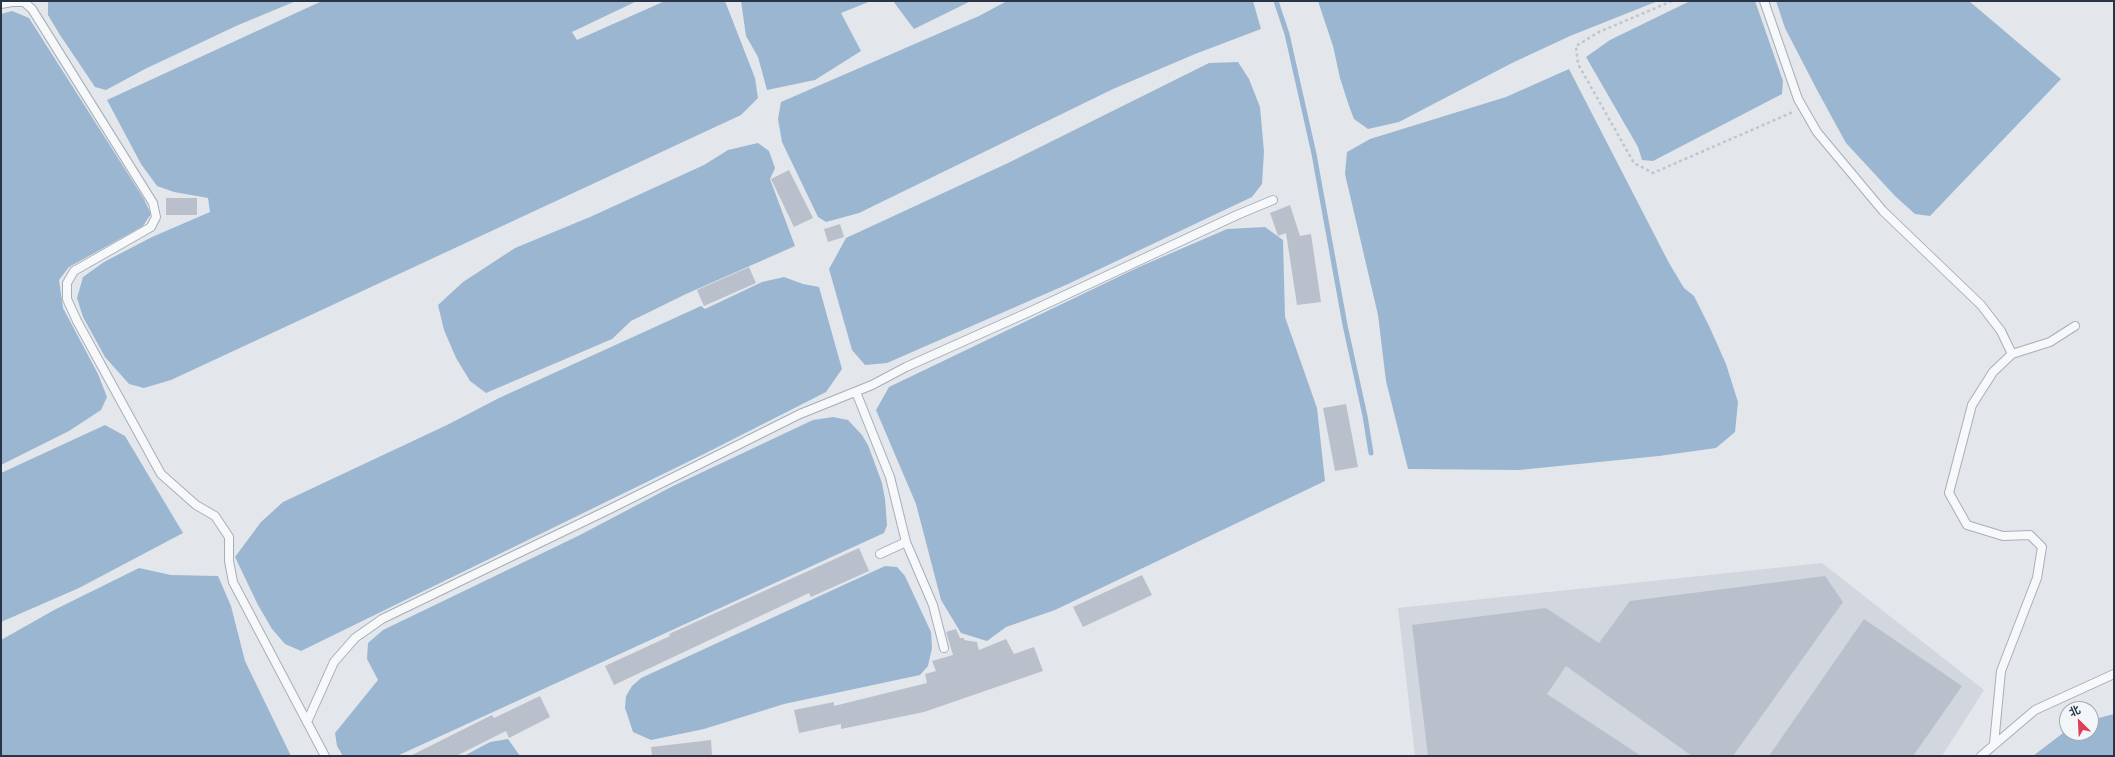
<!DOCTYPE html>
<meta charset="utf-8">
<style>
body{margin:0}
#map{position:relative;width:2115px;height:757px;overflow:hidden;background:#e3e7ec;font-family:Manrope,"Noto Sans SC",sans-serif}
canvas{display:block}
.frame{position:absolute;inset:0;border:2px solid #293547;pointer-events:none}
.north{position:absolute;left:2059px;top:701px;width:40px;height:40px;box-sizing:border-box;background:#f3f6f9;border:1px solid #a2a9b2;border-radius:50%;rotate:336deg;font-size:11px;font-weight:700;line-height:16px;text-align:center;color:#293547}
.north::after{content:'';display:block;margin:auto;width:14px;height:18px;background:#dc3e5b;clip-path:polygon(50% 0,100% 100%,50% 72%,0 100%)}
</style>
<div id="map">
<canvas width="2115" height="757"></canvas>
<div class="frame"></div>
<div class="north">北</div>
</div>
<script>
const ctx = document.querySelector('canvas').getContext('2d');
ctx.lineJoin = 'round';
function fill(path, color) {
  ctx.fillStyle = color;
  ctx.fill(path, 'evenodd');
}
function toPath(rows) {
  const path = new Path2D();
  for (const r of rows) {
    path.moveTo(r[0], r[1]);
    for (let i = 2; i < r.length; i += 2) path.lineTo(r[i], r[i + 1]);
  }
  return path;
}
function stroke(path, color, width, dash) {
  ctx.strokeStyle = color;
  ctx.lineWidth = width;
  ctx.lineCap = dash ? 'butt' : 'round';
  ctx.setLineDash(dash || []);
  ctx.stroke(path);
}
fill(toPath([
 [1822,563,1984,690,1942,756,1415,756,1398,608]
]), '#d1d6df');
fill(toPath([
 [48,1,296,1,236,26,145,69,106,90,95,87,60,35,48,15],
 [322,1,637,1,572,32,577,40,665,1,725,1,755,78,758,98,741,115,171,380,144,388,129,384,105,357,83,317,77,298,83,277,104,262,152,237,210,212,208,198,174,192,157,186,141,164,107,100],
 [741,1,871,1,841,13,861,51,815,80,767,90,758,57,746,36],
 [893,1,971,1,914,29],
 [1007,1,1253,1,1261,29,1195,54,1113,89,859,213,826,222,818,217,782,142,778,119,781,102,979,16],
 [1318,1,1658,1,1570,36,1512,63,1399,122,1368,129,1354,119,1349,106,1340,78,1333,46],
 [1690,1,1755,1,1783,81,1782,94,1653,161,1642,160,1638,147,1586,57,1610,40],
 [1776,1,1969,1,2061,79,1930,216,1915,214,1895,196,1846,143,1817,90,1785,28],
 [12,11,29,18,144,199,151,214,143,226,69,267,59,280,63,308,98,374,107,397,101,410,69,431,1,465,1,14],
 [1238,62,1249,79,1260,107,1264,152,1262,184,1252,197,1068,284,887,363,865,365,852,350,829,269,846,238,1008,163,1209,63],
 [1569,69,1669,263,1684,288,1694,296,1710,328,1726,364,1738,402,1735,432,1716,448,1659,456,1519,470,1408,469,1386,381,1378,315,1345,174,1347,152,1370,139,1506,97],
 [758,143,769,151,775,168,770,179,795,246,686,294,631,321,612,339,486,393,470,381,456,358,444,330,438,305,463,282,515,248,590,217,704,165,728,150],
 [1265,227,1283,240,1285,317,1317,408,1325,481,1055,610,1006,627,987,641,961,633,941,600,916,504,876,410,889,387,1139,267,1227,229],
 [784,277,803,284,819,287,842,369,826,392,704,454,301,651,285,644,272,629,258,605,235,557,261,522,283,502,447,425,499,398,701,306,705,309,762,282],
 [833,417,848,420,862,435,868,445,882,483,885,499,887,525,884,533,397,756,343,756,337,746,335,733,378,680,367,659,368,643,383,630,580,535,673,486,813,420],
 [105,425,125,436,183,533,79,588,1,622,1,473],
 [885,566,897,567,905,576,931,632,932,648,928,666,920,675,784,704,704,729,651,740,633,732,625,708,626,696,632,686,641,678],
 [139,568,171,575,218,576,231,606,245,661,291,756,1,756,1,640,56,609],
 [2114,714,2114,756,2033,756,2067,730,2067,733,2091,733,2091,720],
 [508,739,520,756,464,756,490,742]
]), '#9bb6d0');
stroke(toPath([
 [1276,1,1287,34,1314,154,1345,325,1365,416,1371,453]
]), '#9bb6d0', 5);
fill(toPath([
 [789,170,813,218,794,227,771,179],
 [166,198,197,198,197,215,166,215],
 [1290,205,1300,236,1311,234,1321,302,1297,305,1286,233,1278,236,1270,213],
 [840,224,844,237,828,242,824,229],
 [749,267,756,283,704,306,697,290],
 [1346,404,1358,467,1335,471,1323,408],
 [859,548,869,571,811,597,809,593,614,685,605,666,670,636,669,634],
 [1142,575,1152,595,1083,627,1073,607],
 [1825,576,1843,602,1733,756,1692,756,1566,666,1547,694,1641,756,1428,756,1412,625,1546,608,1599,643,1630,601],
 [1864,619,1962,686,1913,756,1769,756],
 [956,629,960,638,964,638,964,640,977,642,979,650,1006,639,1014,654,1034,647,1043,671,924,712,841,729,841,724,799,733,794,710,834,702,834,706,927,683,925,674,936,671,932,661,953,655,946,632],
 [540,696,550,717,509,738,506,731,456,756,410,756,492,715,494,718],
 [711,740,712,756,652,756,651,747]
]), '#bac0cb');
const service = toPath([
 [1764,1,1798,99,1817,132,1883,211,1981,305,2001,331,2012,354],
 [1,4,12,2,24,2,32,9,153,203,156,217,151,227,74,271,67,283,67,299,77,321,161,474,196,505,215,516,229,537,229,561,233,582,325,756],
 [856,392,890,477,906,542,933,605,944,648],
 [880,554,906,542],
 [307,722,334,662,355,638,382,619,610,509,800,414,872,385,906,367,1029,312,1237,215,1273,200],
 [1994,744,2001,671,2037,578,2042,547,2030,535,2003,536,1967,525,1949,493,1972,405,1993,372,2012,354,2050,342,2075,326],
 [1981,756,2035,710,2114,674]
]);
stroke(service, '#a7aeb7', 10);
stroke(toPath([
 [1672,1,1599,32,1576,46,1578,64,1634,163,1653,173,1793,112]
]), '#c1c5cb', 2.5, [3, 3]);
stroke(service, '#f6f8fa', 8);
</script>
